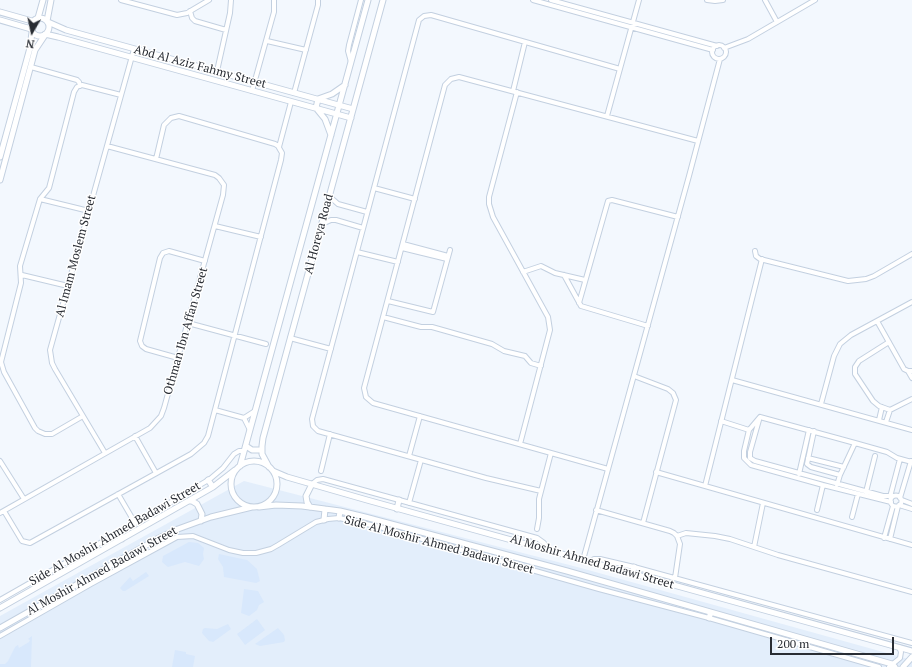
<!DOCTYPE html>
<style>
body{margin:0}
#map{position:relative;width:912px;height:667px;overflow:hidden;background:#f3f8fe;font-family:"PT Serif",serif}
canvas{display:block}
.north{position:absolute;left:12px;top:12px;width:40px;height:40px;-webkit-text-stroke:3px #fff;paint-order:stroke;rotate:189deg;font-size:11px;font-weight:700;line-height:16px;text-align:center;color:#292d34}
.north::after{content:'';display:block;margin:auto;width:14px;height:18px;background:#292d34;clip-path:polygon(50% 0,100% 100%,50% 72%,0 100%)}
.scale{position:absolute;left:770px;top:637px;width:124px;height:18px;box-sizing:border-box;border:2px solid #292d34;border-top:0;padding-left:5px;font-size:12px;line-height:14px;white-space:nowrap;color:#292d34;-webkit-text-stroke:3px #fff;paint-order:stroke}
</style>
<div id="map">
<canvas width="912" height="667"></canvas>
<div class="north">N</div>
<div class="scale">200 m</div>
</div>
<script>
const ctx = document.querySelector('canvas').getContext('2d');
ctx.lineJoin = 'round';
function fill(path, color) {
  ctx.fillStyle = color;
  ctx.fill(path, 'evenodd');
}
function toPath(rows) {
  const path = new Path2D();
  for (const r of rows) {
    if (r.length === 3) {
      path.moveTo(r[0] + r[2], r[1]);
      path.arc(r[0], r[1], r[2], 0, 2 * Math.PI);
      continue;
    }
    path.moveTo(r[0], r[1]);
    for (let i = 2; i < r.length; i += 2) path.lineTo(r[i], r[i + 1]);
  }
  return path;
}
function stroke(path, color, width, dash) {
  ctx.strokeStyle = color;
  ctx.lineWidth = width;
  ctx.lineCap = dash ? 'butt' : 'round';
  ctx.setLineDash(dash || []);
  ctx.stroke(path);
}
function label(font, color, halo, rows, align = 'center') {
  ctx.font = font + ' "PT Serif",serif';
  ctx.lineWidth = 3;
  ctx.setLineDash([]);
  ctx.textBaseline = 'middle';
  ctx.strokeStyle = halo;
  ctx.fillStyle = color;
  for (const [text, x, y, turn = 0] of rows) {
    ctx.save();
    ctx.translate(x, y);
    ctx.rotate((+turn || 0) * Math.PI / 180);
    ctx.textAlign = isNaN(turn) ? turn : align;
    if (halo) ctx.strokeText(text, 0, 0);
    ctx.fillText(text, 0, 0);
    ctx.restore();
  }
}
fill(toPath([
 [244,481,581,568,912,660,912,667,0,667,0,616]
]), '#e3eefb');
fill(toPath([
 [189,542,198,543,204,548,203,554,204,559,199,566,185,562,168,567,162,562,163,556],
 [219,554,247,560,257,569,260,581,256,583,224,577,223,567,218,559],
 [146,572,149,576,125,591,123,591,120,588,130,577,133,581],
 [244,589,258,591,264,602,259,605,257,610,249,616,241,613],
 [257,619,265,630,245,645,237,634],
 [228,624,231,629,213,642,209,641,202,633,203,629,205,628,217,629],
 [278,628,284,635,285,640,284,642,260,646,255,644],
 [32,636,31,667,0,667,0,664,5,664,8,661,15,647,18,645,19,648,29,642,30,640,28,639],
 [175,650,186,652,186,654,195,656,193,667,172,667]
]), '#d8e8fc');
const minor = toPath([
 [121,0,177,15,187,13,209,0],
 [533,0,713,50],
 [551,0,717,46],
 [707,0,715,1,723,0],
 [765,0,777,22],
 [190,11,192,18,195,21,226,30],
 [267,41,306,50],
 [719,52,7],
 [724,48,748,39,815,0],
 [351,62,348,51,349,45,361,0],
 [31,67,77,80,79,82,80,86],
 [217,71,230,13,231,0],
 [252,91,272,19,274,12,274,0],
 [513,91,525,42],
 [517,92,489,197,489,204,493,217,548,317,550,330,520,444],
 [294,93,318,5,318,0],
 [607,116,639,0],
 [279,147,291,102],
 [374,188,415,199],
 [329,196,338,204,367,212],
 [40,199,89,211],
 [322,224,331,220,336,220,363,228],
 [215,226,261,237],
 [403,244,448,256],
 [402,248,447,259],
 [755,251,756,256,760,259,848,281,866,279,874,276,912,254],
 [357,252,398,262],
 [523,272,541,266,555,273,585,280],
 [22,275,68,286],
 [564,275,581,306,648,326],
 [388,301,433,312,450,250],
 [579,303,608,201,612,200,678,217],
 [383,317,421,327,432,327,492,344,504,351,525,356,531,363,541,366],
 [877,321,904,369,908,371,912,371],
 [188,323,266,344],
 [290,338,331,349],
 [889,342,859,361,855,367,855,374,873,401,879,406,890,410,912,399],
 [178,358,146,349,142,346,140,341,160,258,163,253,169,251,205,261],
 [908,371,912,378],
 [634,376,668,389,673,393,676,400,643,523],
 [732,380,912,430],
 [821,404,834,356,840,344,851,335,912,302],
 [215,410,244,418,255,411],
 [83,416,52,434,45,434,38,431,35,428,4,372,1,362,21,283,20,266,40,199,49,188,74,92,77,87,82,85,121,95],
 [760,417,749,430,744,451,744,458,751,465,823,485,891,502],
 [760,417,855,443,887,452,897,458,912,462],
 [244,418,250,430],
 [759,420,750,452,750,458,755,461,883,496,894,496],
 [879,420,882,407],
 [721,421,749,430],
 [886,422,890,410],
 [814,431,807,464,811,467,840,475],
 [135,436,156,473],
 [105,453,55,369,52,363,50,350,134,49],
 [409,456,420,416],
 [808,458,844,467],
 [0,461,24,499],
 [608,469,373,403,366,397,364,388,445,85,451,79,459,77,698,141],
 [321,471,330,434],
 [656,472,912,545],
 [799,474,809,430],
 [312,484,317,480,323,479,537,538,544,543,546,550],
 [837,485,840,475,855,443],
 [705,486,762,259],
 [541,491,486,478,318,431,313,426,312,419,419,20,424,16,431,15,620,69],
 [866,492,875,456],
 [118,494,135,523],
 [896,501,5.5],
 [890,497,900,459],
 [900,498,911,461],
 [902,500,912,504],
 [409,503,421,460],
 [763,503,754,547,778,555,912,592],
 [899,505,912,509],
 [596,510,670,531,674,533,677,536,680,544,675,578],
 [817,510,823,485],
 [4,511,22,541,30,543,191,454,204,443,208,436,281,160,282,153,278,146,275,144,179,116,171,118,164,125,156,159],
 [0,513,150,428,161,416,164,408,223,195,224,185,219,178,215,175,107,146],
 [852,517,858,494],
 [537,529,539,518,539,499,551,453],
 [677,536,686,533,715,536,730,539,754,547],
 [884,538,893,506],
 [890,539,898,506],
 [583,560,689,176,720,59],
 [589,562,594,559,600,559,634,567,912,643],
 [0,600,149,515,210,479,223,468,234,454,239,451,244,451],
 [0,636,91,584,177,537,193,536,229,550,243,553,256,553,271,549,278,545,316,522,328,519,339,518,380,527,599,589,709,618,879,667],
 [889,667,900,658,901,652,899,647]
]);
const tertiary = toPath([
 [0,12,32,21],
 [40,27,9],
 [38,18,43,0],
 [0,20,31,29],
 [47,21,51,0],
 [48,22,66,30,353,109],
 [45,34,58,37,351,118],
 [331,135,325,119,316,108,318,99,332,94,345,85],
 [0,157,30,48,32,32],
 [0,180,35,50,45,35],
 [246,446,252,450,262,450],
 [254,484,23],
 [240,466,368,0],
 [269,467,262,454,262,446,263,438,383,0],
 [273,471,287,477,367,500,912,651],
 [208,480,213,487],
 [188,501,192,501,197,504,202,514,201,521],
 [259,507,276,505,302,506,340,511,365,517,567,571,892,664,895,667],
 [310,507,307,502,306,496,312,484],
 [397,509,399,500],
 [149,515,153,521],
 [339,518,340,511],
 [324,520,325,509],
 [118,533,122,539],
 [167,534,169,540],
 [632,574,634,567],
 [0,608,213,487,235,470],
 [709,618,711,612],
 [0,628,157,539,178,529,211,517,252,507],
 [903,667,912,657]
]);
stroke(minor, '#c3d0e0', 6);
stroke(tertiary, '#c3d0e0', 7);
stroke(minor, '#fff', 4);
stroke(tertiary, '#fff', 5);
label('12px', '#292d34', '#fff', [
 ["Abd Al Aziz Fahmy Street",200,67,15],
 ["Al Horeya Road",319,234,-75],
 ["Al Imam Moslem Street",76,256,-75],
 ["Othman Ibn Affan Street",186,331,-74],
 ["Side Al Moshir Ahmed Badawi Street",115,534,-30],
 ["Side Al Moshir Ahmed Badawi Street",439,545,15],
 ["Al Moshir Ahmed Badawi Street",592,562,16],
 ["Al Moshir Ahmed Badawi Street",102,571,-29]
]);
</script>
